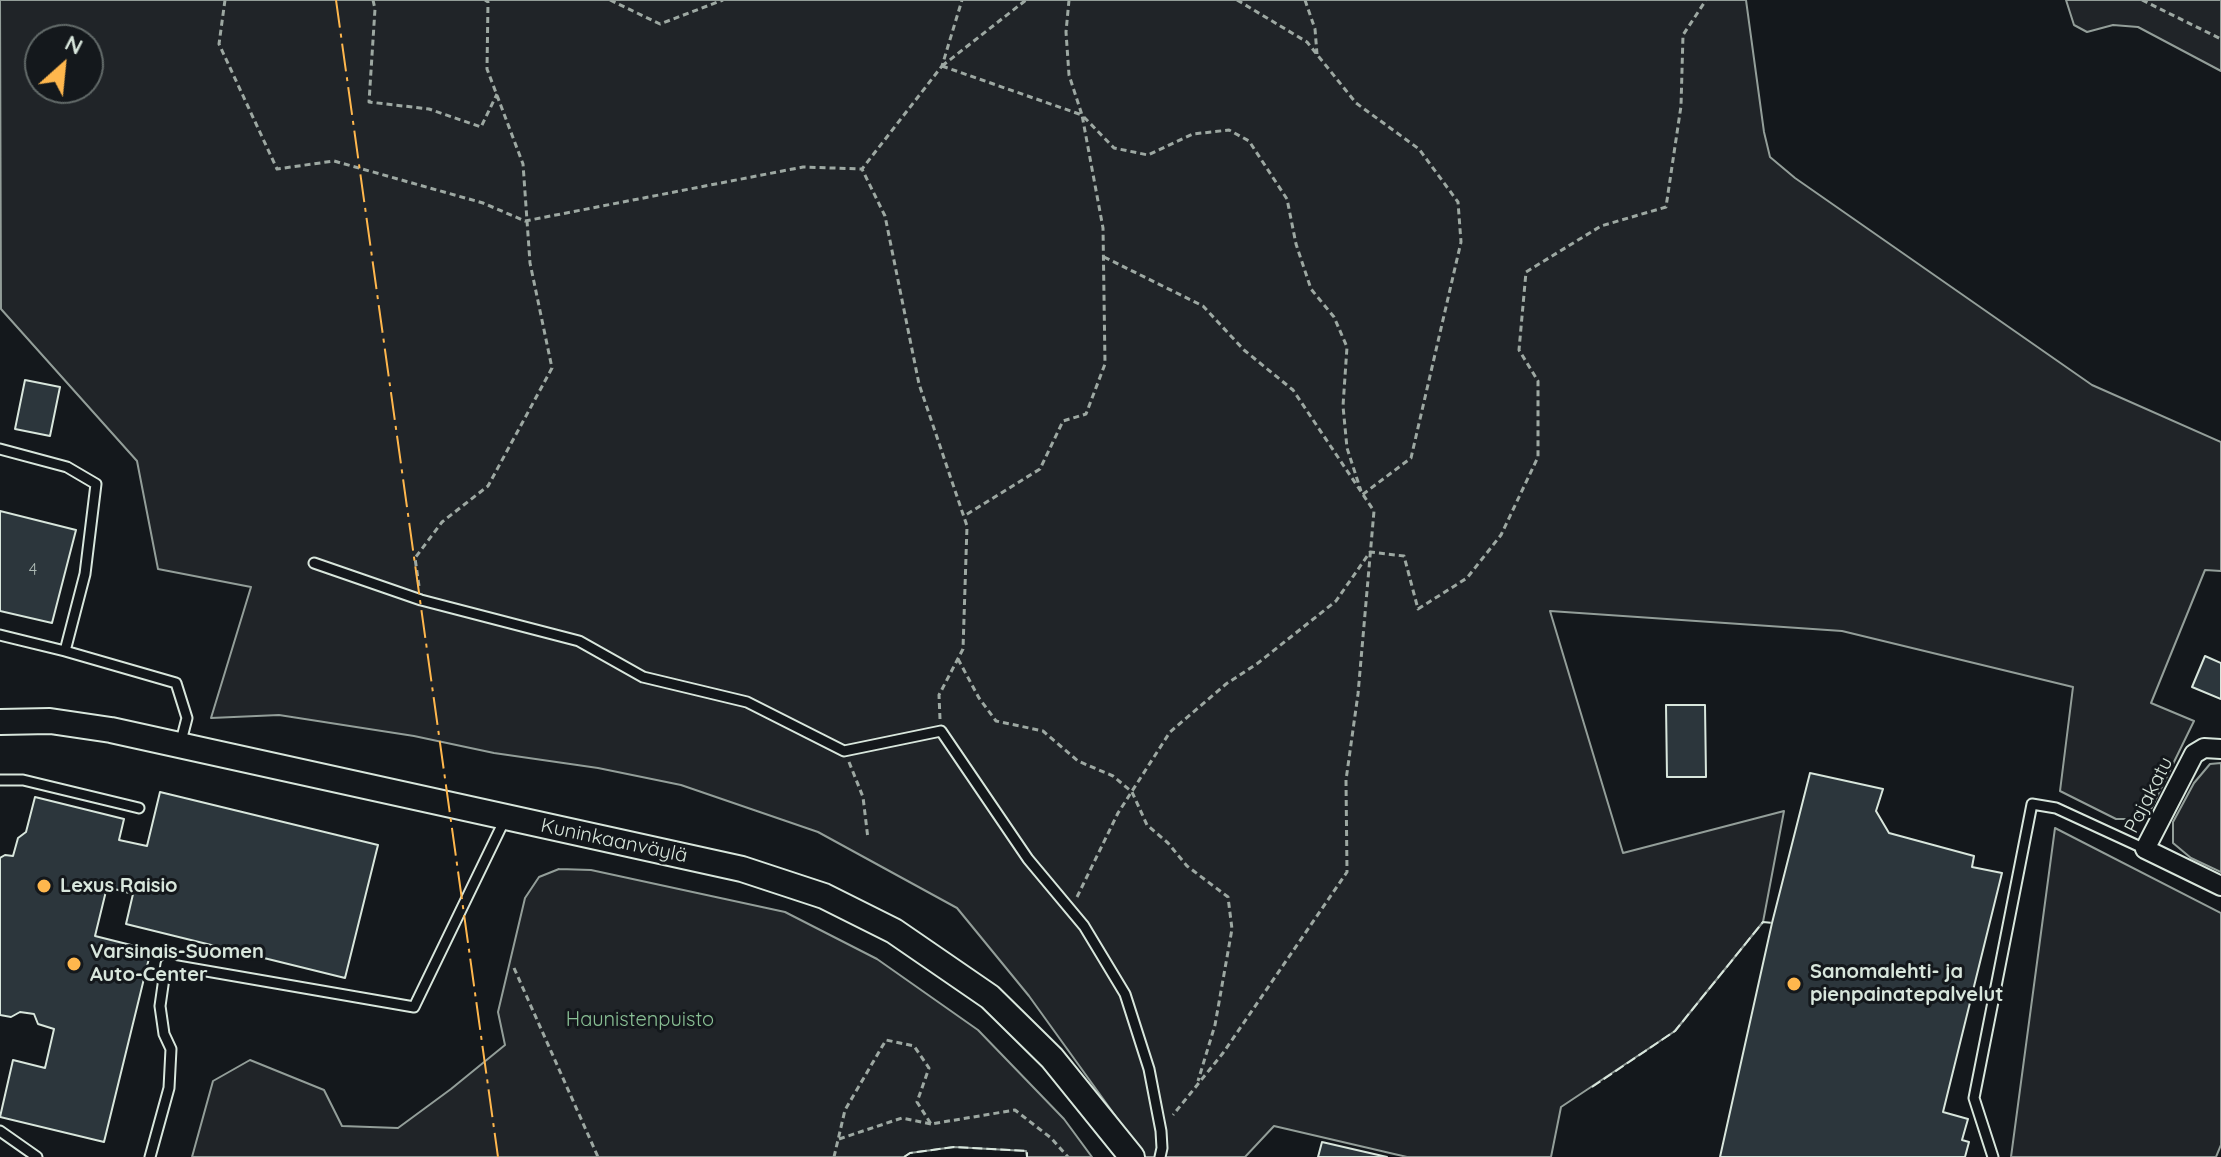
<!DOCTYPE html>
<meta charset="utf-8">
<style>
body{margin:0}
#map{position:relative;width:2221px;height:1157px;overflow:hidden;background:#14181c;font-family:Quicksand,sans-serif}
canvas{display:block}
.north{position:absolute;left:24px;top:24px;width:80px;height:80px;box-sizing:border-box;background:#14181c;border:2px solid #626a69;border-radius:50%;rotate:27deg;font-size:22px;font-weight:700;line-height:32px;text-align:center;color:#d8e6dc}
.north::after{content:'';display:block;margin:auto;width:28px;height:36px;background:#ffb74d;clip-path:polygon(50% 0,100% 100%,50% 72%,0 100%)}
</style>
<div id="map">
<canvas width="2221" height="1157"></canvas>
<div class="north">N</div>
</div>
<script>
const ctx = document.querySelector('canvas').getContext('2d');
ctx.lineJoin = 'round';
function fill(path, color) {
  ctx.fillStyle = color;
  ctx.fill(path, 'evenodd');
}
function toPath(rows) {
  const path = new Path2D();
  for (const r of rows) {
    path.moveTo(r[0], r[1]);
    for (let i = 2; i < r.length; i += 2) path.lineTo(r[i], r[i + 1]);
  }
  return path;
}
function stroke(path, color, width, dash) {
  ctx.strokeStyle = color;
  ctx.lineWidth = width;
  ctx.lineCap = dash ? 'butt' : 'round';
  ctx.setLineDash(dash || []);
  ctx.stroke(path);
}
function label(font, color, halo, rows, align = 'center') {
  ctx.font = font + ' Quicksand,sans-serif';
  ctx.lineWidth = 6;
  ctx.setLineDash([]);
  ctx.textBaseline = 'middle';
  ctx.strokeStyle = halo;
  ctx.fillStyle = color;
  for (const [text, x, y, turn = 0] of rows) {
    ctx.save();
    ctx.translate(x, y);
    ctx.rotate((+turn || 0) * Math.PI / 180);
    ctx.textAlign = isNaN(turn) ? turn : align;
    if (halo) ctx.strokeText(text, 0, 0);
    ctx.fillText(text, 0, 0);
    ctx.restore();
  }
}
const green = toPath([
 [0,0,1746,0,1764,132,1770,157,1795,178,2092,385,2221,442,2221,571,2205,570,2151,703,2194,721,2151,809,2135,819,2116,819,2060,791,2073,687,1842,631,1550,611,1623,853,1784,811,1763,922,1675,1031,1561,1107,1551,1157,1407,1157,1274,1126,1245,1157,1145,1157,1029,996,957,908,818,832,681,785,598,768,494,753,414,736,279,715,211,718,251,587,158,569,137,461,1,309,0,0],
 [40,40,88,40,88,88,40,88,40,40],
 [2066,0,2221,0,2221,71,2138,27,2113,25,2087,32,2074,25,2066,0],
 [2221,763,2221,872,2191,858,2173,843,2173,822,2194,783,2210,764,2221,763],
 [2055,828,2221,913,2221,1145,2216,1157,2011,1157,2055,828],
 [559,869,591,870,785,912,877,959,978,1030,1064,1119,1092,1157,1027,1157,1026,1151,954,1147,910,1153,904,1157,192,1157,213,1081,250,1060,324,1090,342,1126,398,1128,451,1089,505,1045,498,1012,525,898,539,877,559,869]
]);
fill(green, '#202428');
stroke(green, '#939e99', 2);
const building = toPath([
 [25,380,60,387,50,436,15,429,25,380],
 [0,511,76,530,52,623,0,611,0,511],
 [2205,656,2221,663,2221,699,2192,687,2205,656],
 [1666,705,1705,705,1706,777,1667,777,1666,705],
 [1810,773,1883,789,1876,811,1889,833,1974,856,1972,867,2002,873,1943,1112,1968,1119,1962,1140,1969,1142,1965,1157,1720,1157,1772,923,1810,773],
 [160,792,378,845,345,978,126,924,133,894,107,887,95,936,151,950,104,1142,0,1117,13,1060,45,1068,54,1029,38,1024,34,1014,20,1012,11,1017,0,1015,0,858,5,855,13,856,18,838,26,832,35,797,124,819,119,840,147,846,160,792],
 [1322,1142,1387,1157,1318,1157,1322,1142]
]);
fill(building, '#2c363c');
stroke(building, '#d8e6dc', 2);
const lane = toPath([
 [0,449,67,467,96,484,85,574,65,651,0,635],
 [314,563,421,600,579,641,643,677,747,702,844,751,941,731,1028,859,1084,926,1125,994,1149,1069,1161,1131,1162,1148,1160,1157],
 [65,651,176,683,187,718,180,745],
 [0,780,23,780,139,808],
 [0,1131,37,1157],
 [150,1157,169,1088,171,1049,164,1034,160,1006,166,964,414,1007,506,817],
 [1993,1157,1974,1098,2032,804,2056,808,2145,849]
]);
const street = toPath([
 [2221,749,2204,748,2194,754,2145,849,2221,886]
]);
const secondary = toPath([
 [0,722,50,721,111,730,742,869,824,896,894,931,990,997,1052,1058,1132,1157]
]);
stroke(lane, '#d8e6dc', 13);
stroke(street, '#d8e6dc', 22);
stroke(secondary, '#d8e6dc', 28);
stroke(toPath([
 [225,0,219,44,277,169,334,161,483,203,525,221,803,167,862,169],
 [373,0,375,9,369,102,429,109,481,127,497,94],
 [610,0,660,24,723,0],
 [1069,0,1066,32,1069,75,1082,115,1114,148,1148,155,1193,134,1229,130,1249,141,1287,199,1296,244,1311,289,1334,317,1347,347,1343,406,1347,448,1361,491],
 [1237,0,1307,42,1356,103,1419,149,1458,202,1461,242,1411,458,1362,495],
 [1305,0,1315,29,1317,54],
 [2142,0,2221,39],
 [942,66,1082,115,1103,228,1105,364,1086,414,1063,421,1040,469,964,516],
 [942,66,1026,0],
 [1104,257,1203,306,1244,350,1293,390,1374,511,1358,694,1346,780,1347,872,1223,1053,1173,1115],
 [419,586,415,558,442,522,488,486,552,368,530,263,523,164,487,69,488,2,485,0],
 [958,659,979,698,996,721,1043,731,1078,761,1113,776,1132,792,1147,825,1168,843,1187,866,1228,897,1232,929,1215,1025,1198,1081],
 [940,719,939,695,963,649,967,526,919,384,885,216,862,169,942,66,962,0],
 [849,762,863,797,868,839],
 [1077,897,1118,813,1170,732,1226,684,1258,663,1336,601,1370,552,1404,556,1418,609,1467,578,1501,535,1538,457,1538,381,1519,350,1526,272,1601,226,1666,207,1681,106,1683,35,1706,0],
 [514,968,598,1157],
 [839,1139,902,1118,931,1124],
 [834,1157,845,1110,886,1040,914,1046,929,1068,917,1102,931,1124,1015,1110,1051,1138,1068,1157]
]), '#9da8a2', 3, [6, 4]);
stroke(lane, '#14181c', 9);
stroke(street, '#14181c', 18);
stroke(secondary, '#14181c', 24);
stroke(toPath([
 [1592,1087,1675,1031,1763,922,1772,923],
 [904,1157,910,1153,954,1147,1027,1151,1027,1157]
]), '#d8e6dc', 2, [10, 4]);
stroke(toPath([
 [336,0,498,1157]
]), '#ffb74d', 2, [28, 6, 4, 6]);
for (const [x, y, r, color] of [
 [44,886,8,"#ffb74d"],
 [74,964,8,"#ffb74d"],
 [1794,984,8,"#ffb74d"]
]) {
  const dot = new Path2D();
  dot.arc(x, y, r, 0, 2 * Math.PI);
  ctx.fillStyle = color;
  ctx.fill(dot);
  stroke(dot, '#14181c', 3);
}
label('16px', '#adbab4', null, [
 ["4",33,570]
]);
label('20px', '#d8e6dc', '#14181c', [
 ["Pajakatu",2149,795,-63],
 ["Kuninkaanväylä",614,841,12]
]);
label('bold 20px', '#d8e6dc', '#14181c', [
 ["Lexus Raisio",60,886],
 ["Varsinais-Suomen",90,952],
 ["Auto-Center",90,975],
 ["Sanomalehti- ja",1810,972],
 ["pienpainatepalvelut",1810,995]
], 'left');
label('20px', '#8ac095', '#14181c', [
 ["Haunistenpuisto",640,1020]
]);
</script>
